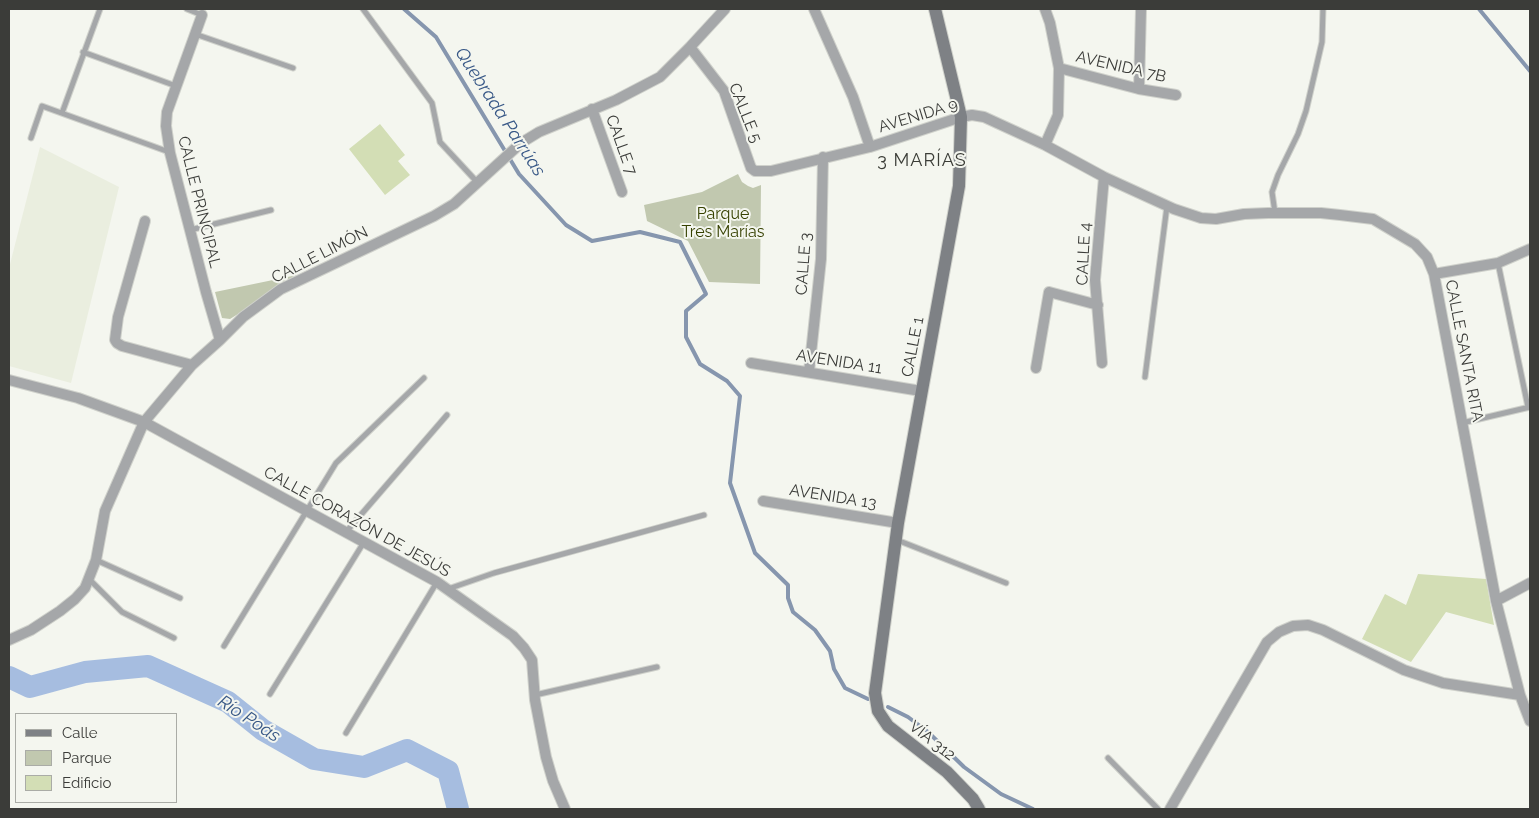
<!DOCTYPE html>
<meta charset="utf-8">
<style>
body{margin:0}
#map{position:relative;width:1539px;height:818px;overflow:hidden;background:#f4f6ef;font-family:Raleway,sans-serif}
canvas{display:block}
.frame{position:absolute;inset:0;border:10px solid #3b3c39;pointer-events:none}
.legend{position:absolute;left:15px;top:713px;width:162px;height:90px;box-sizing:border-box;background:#f4f6ef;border:1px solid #aaaca6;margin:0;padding:6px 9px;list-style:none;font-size:15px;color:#3b3c39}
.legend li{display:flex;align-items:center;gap:10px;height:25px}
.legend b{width:25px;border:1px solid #aaaca6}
</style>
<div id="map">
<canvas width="1539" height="818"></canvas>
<div class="frame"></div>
<ul class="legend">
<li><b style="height:6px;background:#7e8185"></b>Calle</li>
<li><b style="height:14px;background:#c1c8af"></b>Parque</li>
<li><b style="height:14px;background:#d3deb5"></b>Edificio</li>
</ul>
</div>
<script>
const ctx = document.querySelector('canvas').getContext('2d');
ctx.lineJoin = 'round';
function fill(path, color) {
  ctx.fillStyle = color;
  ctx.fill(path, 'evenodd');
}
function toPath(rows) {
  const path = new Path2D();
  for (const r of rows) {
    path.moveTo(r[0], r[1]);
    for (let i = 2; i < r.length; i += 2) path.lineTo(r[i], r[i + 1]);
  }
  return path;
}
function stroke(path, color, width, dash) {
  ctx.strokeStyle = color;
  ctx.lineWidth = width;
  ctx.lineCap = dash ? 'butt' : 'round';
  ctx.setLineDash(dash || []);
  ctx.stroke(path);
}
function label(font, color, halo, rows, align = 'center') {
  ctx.font = font + ' Raleway,sans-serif';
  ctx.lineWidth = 4;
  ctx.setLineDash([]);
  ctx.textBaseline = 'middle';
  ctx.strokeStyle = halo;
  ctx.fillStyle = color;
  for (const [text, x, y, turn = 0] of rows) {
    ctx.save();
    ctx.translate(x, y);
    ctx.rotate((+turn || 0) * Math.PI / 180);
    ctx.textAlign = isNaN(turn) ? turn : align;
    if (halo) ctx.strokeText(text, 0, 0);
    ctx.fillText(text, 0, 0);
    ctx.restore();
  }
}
fill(toPath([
 [40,147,119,187,71,383,9,366,9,268]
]), '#eaeedf');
fill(toPath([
 [738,174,742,182,748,186,753,188,761,185,760,284,709,282,688,241,647,221,644,205,702,192],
 [302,274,230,319,222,318,215,292]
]), '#c1c8af');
stroke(toPath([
 [404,9,436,37,519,174,566,225,592,241,640,232,680,242,706,294,686,311,686,337,700,364,727,381,740,396,730,483,755,553,788,585,788,598,793,612,815,630,830,651,834,669,845,688,868,699],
 [1479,9,1530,71],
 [888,707,908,717,928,732,964,767,1001,794,1033,809]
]), '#8696ae', 4);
stroke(toPath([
 [9,677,30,687,85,672,148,666,228,702,263,730,314,759,364,767,407,750,448,771,458,809]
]), '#a6bde0', 22);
fill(toPath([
 [380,124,405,155,398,161,410,175,385,195,349,149],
 [1418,574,1486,579,1494,625,1446,612,1411,662,1362,639,1385,594,1406,605]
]), '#d3deb5');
const lane = toPath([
 [187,9,202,15],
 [363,9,432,103,440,142,478,183],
 [195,34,293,68],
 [83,52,176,86],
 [62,113,100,9],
 [31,138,42,106,169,152],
 [1275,213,1272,192,1278,175,1298,134,1306,111,1322,42,1323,9],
 [190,230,271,210],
 [1498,263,1528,407],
 [1145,377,1167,206],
 [1462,423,1530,407],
 [346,532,447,415],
 [897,540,1006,583],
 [96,560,180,598],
 [89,579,122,612,174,638],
 [448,589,494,573,704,515],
 [224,646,336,463,424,378],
 [270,694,364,542],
 [535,695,657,667],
 [346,733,437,582],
 [1108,758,1158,809]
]);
const street = toPath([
 [814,9,853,97,870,147],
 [202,15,167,112,166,126,170,153,206,292,220,340],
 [690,47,724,91,751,168,755,171,771,171,870,147,961,117,972,115,984,117,1045,145,1104,177,1174,209,1201,218,1216,219,1244,214,1268,213,1321,213,1340,215,1373,219,1415,244,1427,257,1434,274,1496,601,1520,695,1530,721],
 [1059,68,1139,89,1176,95],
 [1139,89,1141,9],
 [592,109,622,192],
 [1045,145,1058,115,1059,68,1050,23,1045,9],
 [145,221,118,317,115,340,117,343,122,346,192,365],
 [1434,274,1498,263,1530,249],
 [751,363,921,391],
 [1102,363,1095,280,1104,177],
 [1036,368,1049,292,1098,305],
 [809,372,821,259,823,157],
 [9,380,78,398,144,422,437,582,513,636,524,648,532,660,535,700,546,757,553,781,565,809],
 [763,501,898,523],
 [1496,601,1530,583],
 [9,640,31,630,60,611,75,599,85,588,96,560,105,511,144,422,192,365,220,340,243,317,281,289,434,216,454,204,521,143,539,132,616,100,660,77,690,47,725,9],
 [1170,809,1267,642,1279,632,1293,626,1308,625,1323,630,1404,670,1443,683,1520,695]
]);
const secondary = toPath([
 [935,9,961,117,959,186,898,523,875,693,878,711,888,726,947,772,973,799,979,809]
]);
stroke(lane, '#cfd1cb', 7);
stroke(street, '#cfd1cb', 12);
stroke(secondary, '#cfd1cb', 14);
stroke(lane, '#a5a7a9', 5);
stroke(street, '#a5a7a9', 10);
stroke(secondary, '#7e8185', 12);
label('16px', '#3b3c39', '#f4f6ef', [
 ["AVENIDA 7B",1121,67,13],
 ["CALLE 5",745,113,68],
 ["AVENIDA 9",918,116,-17],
 ["CALLE 7",621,145,70],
 ["CALLE PRINCIPAL",199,202,76],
 ["CALLE 4",1084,254,-87],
 ["CALLE LIMÓN",320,255,-27],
 ["CALLE 3",804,264,-86],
 ["CALLE 1",913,347,-79],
 ["CALLE SANTA RITA",1464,351,79],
 ["AVENIDA 11",839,362,9],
 ["AVENIDA 13",833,497,9],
 ["CALLE CORAZÓN DE JESÚS",357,522,29],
 ["VÍA 312",932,741,38]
]);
label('16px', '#364100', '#f4f6ef', [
 ["Parque",723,214],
 ["Tres Marías",723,232]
]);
label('italic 18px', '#375786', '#f4f6ef', [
 ["Quebrada Parrúas",500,112,57],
 ["Río Poás",249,719,33]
]);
ctx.letterSpacing = '1px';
label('18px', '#3b3d37', '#f4f6ef', [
 ["3 MARÍAS",922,161]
]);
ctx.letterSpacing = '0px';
</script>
